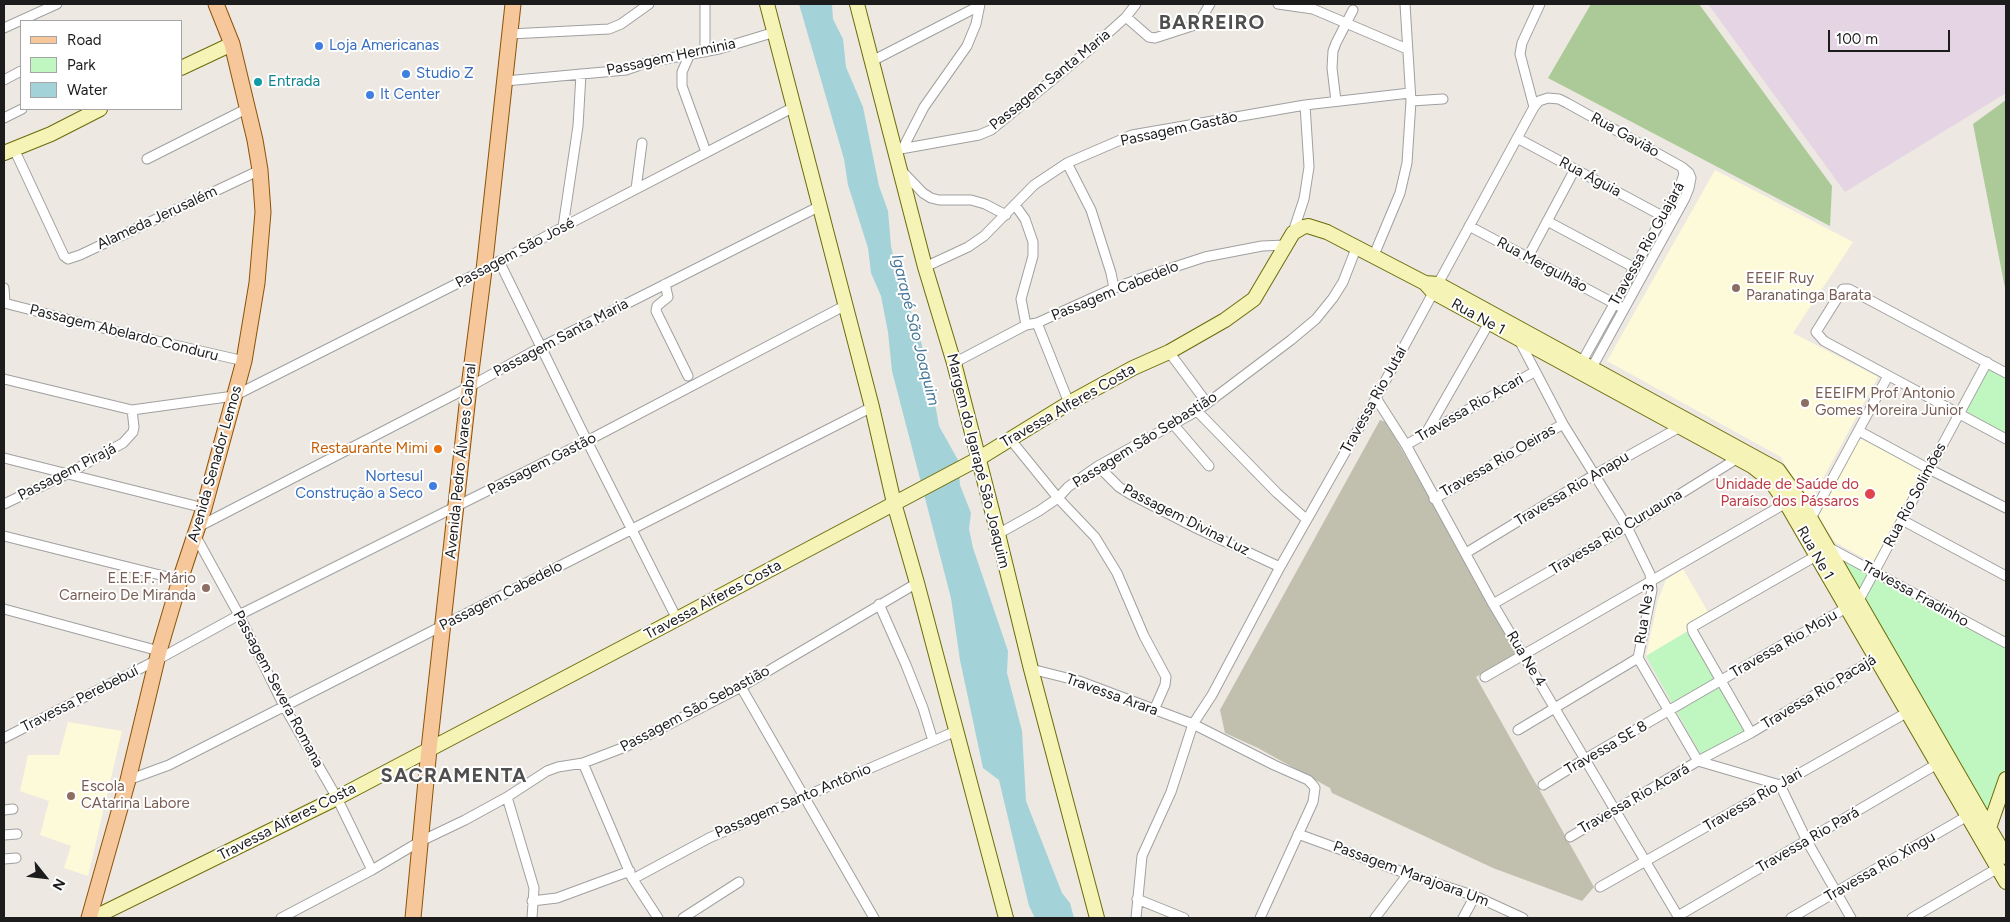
<!DOCTYPE html>
<meta charset="utf-8">
<style>
body{margin:0}
#map{position:relative;width:2010px;height:922px;overflow:hidden;background:#ede8e1;font-family:Figtree,sans-serif}
canvas{display:block}
.frame{position:absolute;inset:0;border:5px solid #1c1c1c;pointer-events:none}
.legend{position:absolute;left:20px;top:20px;width:162px;height:90px;box-sizing:border-box;background:#fff;border:1px solid #a4a4a4;margin:0;padding:6px 9px;list-style:none;font-size:15px;color:#1c1c1c}
.legend li{display:flex;align-items:center;gap:10px;height:25px}
.legend b{width:25px;border:1px solid #a4a4a4}
.north{position:absolute;left:20px;top:852px;width:50px;height:50px;-webkit-text-stroke:4px #fff;paint-order:stroke;rotate:119deg;font-size:14px;font-weight:700;line-height:20px;text-align:center;color:#1c1c1c}
.north::after{content:'';display:block;margin:auto;width:18px;height:22px;background:#1c1c1c;clip-path:polygon(50% 0,100% 100%,50% 72%,0 100%)}
.scale{position:absolute;left:1828px;top:30px;width:122px;height:22px;box-sizing:border-box;border:2px solid #1c1c1c;border-top:0;padding-left:6px;font-size:15px;line-height:18px;white-space:nowrap;color:#1c1c1c;-webkit-text-stroke:4px #fff;paint-order:stroke}
</style>
<div id="map">
<canvas width="2010" height="922"></canvas>
<div class="frame"></div>
<ul class="legend">
<li><b style="height:6px;background:#f7c79c"></b>Road</li>
<li><b style="height:14px;background:#c0f6bf"></b>Park</li>
<li><b style="height:14px;background:#a3d2d9"></b>Water</li>
</ul>
<div class="north">N</div>
<div class="scale">100 m</div>
</div>
<script>
const ctx = document.querySelector('canvas').getContext('2d');
ctx.lineJoin = 'round';
function fill(path, color) {
  ctx.fillStyle = color;
  ctx.fill(path, 'evenodd');
}
function toPath(rows) {
  const path = new Path2D();
  for (const r of rows) {
    path.moveTo(r[0], r[1]);
    for (let i = 2; i < r.length; i += 2) path.lineTo(r[i], r[i + 1]);
  }
  return path;
}
function stroke(path, color, width, dash) {
  ctx.strokeStyle = color;
  ctx.lineWidth = width;
  ctx.lineCap = dash ? 'butt' : 'round';
  ctx.setLineDash(dash || []);
  ctx.stroke(path);
}
function label(font, color, halo, rows, align = 'center') {
  ctx.font = font + ' Figtree,sans-serif';
  ctx.lineWidth = 4;
  ctx.setLineDash([]);
  ctx.textBaseline = 'middle';
  ctx.strokeStyle = halo;
  ctx.fillStyle = color;
  for (const [text, x, y, turn = 0] of rows) {
    ctx.save();
    ctx.translate(x, y);
    ctx.rotate((+turn || 0) * Math.PI / 180);
    ctx.textAlign = isNaN(turn) ? turn : align;
    if (halo) ctx.strokeText(text, 0, 0);
    ctx.fillText(text, 0, 0);
    ctx.restore();
  }
}
fill(toPath([
 [1708,4,2006,4,2006,93,1845,192]
]), '#e5d4e4');
fill(toPath([
 [1715,170,1853,242,1793,333,1878,377,1808,506,1781,457,1607,361],
 [1859,438,1923,471,1874,564,1835,542,1818,517],
 [1683,569,1708,612,1686,624,1688,631,1646,656,1658,600,1666,580],
 [68,722,122,731,88,876,64,868,71,846,40,835,49,801,20,791,28,755,59,755]
]), '#fdfada');
fill(toPath([
 [1380,420,1386,422,1518,653,1476,677,1594,887,1582,901,1493,868,1332,793,1330,788,1258,748,1225,733,1220,710]
]), '#c1bfae');
fill(toPath([
 [1591,4,1699,4,1832,186,1830,226,1548,78],
 [2006,100,2006,293,1973,124]
]), '#acca98');
fill(toPath([
 [1986,362,2006,373,2006,442,1958,416],
 [1832,553,2006,646,2006,768,1986,827],
 [1688,631,1746,730,1702,757,1646,656]
]), '#c0f6bf');
fill(toPath([
 [799,4,832,4,833,19,843,39,846,67,863,107,879,186,888,211,891,246,896,269,919,334,931,382,939,426,958,460,960,485,971,513,969,529,973,548,1008,651,1007,673,1022,731,1026,801,1062,893,1070,903,1074,918,1035,918,1029,906,999,780,983,768,960,660,951,598,892,371,888,332,881,296,871,273,868,248,848,185,844,159]
]), '#a3d2d9');
const street = toPath([
 [1278,4,1313,9,1407,49],
 [1126,17,1149,37,1155,38,1198,24,1210,4],
 [4,28,57,4],
 [510,34,609,29,621,24,649,4],
 [705,52,705,4],
 [689,56,682,72,682,86,706,152],
 [872,61,979,6],
 [4,80,21,71],
 [505,81,626,70,649,62,719,49,775,32],
 [1336,101,1332,68,1333,51,1336,43,1353,10],
 [1411,101,1443,99],
 [1534,107,1520,54,1522,43,1540,4],
 [4,118,22,109],
 [1517,138,1666,218],
 [903,148,924,107,967,46,976,24,980,4],
 [14,149,64,256,68,259,80,255,260,170],
 [895,150,979,135,991,130,1095,45,1126,17,1136,4],
 [147,159,248,108],
 [1067,163,1091,210,1111,273,1114,288],
 [901,170,923,193,931,198,939,200,971,200,985,204,1006,215],
 [636,189,642,143],
 [1015,205,1025,219,1033,242,1033,256,1021,299,1026,325],
 [1547,221,1635,268],
 [1469,226,1619,306],
 [563,227,578,126,581,74],
 [1293,232,1304,199,1309,167,1305,105],
 [1374,255,1400,193,1407,163,1411,101,1405,4],
 [1528,257,1575,169],
 [499,261,587,441,677,619],
 [925,267,968,247,984,236,1034,185,1067,163,1132,135,1305,105,1410,93],
 [665,284,668,297,657,306,656,311,688,376],
 [4,288,5,303],
 [4,303,118,332,244,361],
 [1037,323,1069,403],
 [1519,340,1563,424,1627,527,1650,574,1652,590,1638,658,1698,761,1780,785,1807,841,1851,918],
 [1169,352,1207,403],
 [954,363,1026,325,1037,323,1114,288,1150,275,1205,257,1262,246,1285,245],
 [1579,367,1680,186,1684,174,1682,167],
 [2006,373,1849,289,1843,289,1816,332,1824,341,2006,439],
 [4,379,132,410,234,396,484,270,563,227,794,107],
 [1376,398,1406,445,1493,604,1679,918],
 [1197,411,1277,493,1306,519],
 [1173,424,1209,466],
 [1859,431,1929,469,2006,508],
 [1426,433,1489,323],
 [1010,439,1058,498,1095,537,1117,573,1144,636,1166,677,1165,685,1154,710],
 [1406,445,1534,372],
 [4,458,204,508],
 [1098,466,1119,487,1130,494,1198,529,1280,567],
 [1434,499,1563,424],
 [4,504,67,474,123,443,133,432,134,427,132,410],
 [1810,520,1888,376],
 [1902,520,2006,576],
 [198,527,469,387,541,347,820,206],
 [998,534,1039,511,1058,498,1068,487,1098,466,1197,411,1291,340,1316,319,1333,298,1343,282,1357,246],
 [195,535,239,615,284,706,337,798,372,870],
 [4,536,180,580],
 [1828,547,2006,643],
 [1466,553,1594,475,1680,427],
 [1858,602,1987,362],
 [879,604,906,665,923,708,933,741],
 [1493,604,1627,527,1738,458],
 [4,609,159,651],
 [1031,669,1079,681,1193,724,1274,765,1308,780,1312,784,1315,788,1313,802,1260,918],
 [1485,677,1786,503],
 [741,687,874,918],
 [1518,730,1638,658],
 [1751,733,1693,632,1692,627,1816,556],
 [4,738,157,660,239,615,587,441,846,305],
 [583,763,632,878,658,918],
 [128,780,169,765,872,407],
 [1543,785,1585,759,1846,608],
 [507,797,534,888,532,918],
 [4,810,13,809],
 [1298,834,1408,874,1475,896,1523,918],
 [4,835,17,834],
 [1570,837,1698,761,1751,733,1881,655],
 [4,859,16,858],
 [633,879,709,838,956,731],
 [1600,887,1906,713],
 [1137,899,1184,918],
 [532,901,557,898,630,871],
 [1678,916,1937,764],
 [281,918,372,870,419,842,465,820,507,797,547,771,558,767,583,763,625,747,741,687,917,583],
 [683,918,739,882],
 [1136,918,1142,856,1171,792,1193,724,1212,695,1280,567,1376,398,1534,107,1539,101,1548,98,1559,99,1567,103,1682,167,1689,173,1691,178,1689,188,1685,198,1590,371],
 [1375,918,1408,874],
 [1463,918,1475,896],
 [1791,918,1969,815],
 [1912,918,1998,868]
]);
const secondary = toPath([
 [767,4,872,407,894,503,917,583,1006,918],
 [857,4,925,267,954,363,998,534,1031,669,1097,918],
 [181,68,232,44],
 [4,153,51,134,100,109],
 [1425,283,1438,284,1778,470,1801,502,2006,857],
 [1986,831,1989,828,2006,779],
 [93,918,337,798,677,619,978,459,1069,403,1133,368,1169,352,1225,320,1254,299,1293,233,1303,227,1308,226,1327,232,1425,283,1433,292,1752,466,1770,480,1786,503,2006,882]
]);
const primary = toPath([
 [89,918,128,780,159,651,180,580,204,508,244,361,257,283,263,212,260,170,255,140,232,44,216,4],
 [413,918,429,749,469,387,484,270,513,4]
]);
stroke(street, '#a0a0a0', 11);
stroke(secondary, '#6b6c09', 16);
stroke(primary, '#8c5307', 17);
stroke(street, '#fff', 9);
stroke(secondary, '#f6f3b6', 14);
stroke(primary, '#f7c79c', 15);
for (const [x, y, r, color] of [
 [319,46,5,"#3f7fe0"],
 [406,74,5,"#3f7fe0"],
 [258,82,5,"#0f9aa8"],
 [370,95,5,"#3f7fe0"],
 [1736,288,5,"#8d6e63"],
 [1805,403,5,"#8d6e63"],
 [438,449,5,"#e8710a"],
 [433,486,5,"#3f7fe0"],
 [1870,494,6,"#e0444e"],
 [206,588,5,"#8d6e63"],
 [71,796,5,"#8d6e63"]
]) {
  const dot = new Path2D();
  dot.arc(x, y, r, 0, 2 * Math.PI);
  ctx.fillStyle = color;
  ctx.fill(dot);
  stroke(dot, '#fff', 2);
}
label('15px', '#366cbe', '#fff', [
 ["Loja Americanas",329,46],
 ["Studio Z",416,74],
 ["It Center",380,95],
 ["Nortesul",423,477,"right"],
 ["Construção a Seco",423,494,"right"]
], 'left');
label('15px', '#1c1c1c', '#fff', [
 ["Passagem Herminia",671,57,-12],
 ["Passagem Santa Maria",1050,80,-39],
 ["Passagem Gastão",1179,129,-12],
 ["Rua Gavião",1625,135,29],
 ["Rua Águia",1590,177,28],
 ["Alameda Jerusalém",157,218,-25],
 ["Travessa Rio Guajará",1647,244,-61],
 ["Passagem São José",515,253,-28],
 ["Rua Mergulhão",1542,265,28],
 ["Passagem Cabedelo",1115,291,-22],
 ["Rua Ne 1",1478,317,29],
 ["Passagem Abelardo Conduru",124,333,14],
 ["Passagem Santa Maria",561,338,-28],
 ["Travessa Rio Jutaí",1374,400,-61],
 ["Travessa Alferes Costa",1068,406,-30],
 ["Travessa Rio Acari",1470,408,-30],
 ["Passagem São Sebastião",1145,440,-32],
 ["Avenida Pedro Álvares Cabral",461,461,-84],
 ["Margem do Igarapé São Joaquim",978,461,76],
 ["Travessa Rio Oeiras",1498,461,-30],
 ["Avenida Senador Lemos",215,464,-74],
 ["Passagem Gastão",542,464,-27],
 ["Passagem Pirajá",67,472,-27],
 ["Travessa Rio Anapu",1572,489,-31],
 ["Rua Rio Solimões",1915,495,-62],
 ["Passagem Divina Luz",1186,520,27],
 ["Travessa Rio Curuauna",1616,532,-31],
 ["Rua Ne 1",1815,553,60],
 ["Travessa Fradinho",1915,594,29],
 ["Passagem Cabedelo",501,596,-27],
 ["Travessa Alferes Costa",713,600,-28],
 ["Rua Ne 3",1645,614,-81],
 ["Travessa Rio Moju",1784,644,-30],
 ["Rua Ne 4",1526,659,59],
 ["Passagem Severa Romana",278,689,62],
 ["Travessa Rio Pacajá",1819,692,-31],
 ["Travessa Arara",1112,695,20],
 ["Travessa Perebebuí",80,699,-27],
 ["Passagem São Sebastião",695,709,-28],
 ["Travessa SE 8",1606,748,-30],
 ["Travessa Rio Acará",1634,799,-30],
 ["Travessa Rio Jari",1753,800,-30],
 ["Passagem Santo Antônio",793,801,-23],
 ["Travessa Alferes Costa",287,822,-27],
 ["Travessa Rio Pará",1808,840,-30],
 ["Travessa Rio Xingu",1880,867,-30],
 ["Passagem Marajoara Um",1411,874,20]
]);
label('15px', '#0d838f', '#fff', [
 ["Entrada",268,82]
], 'left');
label('15px', '#785e54', '#fff', [
 ["EEEIF Ruy",1746,279],
 ["Paranatinga Barata",1746,296],
 ["EEEIFM Prof Antonio",1815,394],
 ["Gomes Moreira Junior",1815,411],
 ["E.E.E.F. Mário",196,579,"right"],
 ["Carneiro De Miranda",196,596,"right"],
 ["Escola",81,787],
 ["CAtarina Labore",81,804]
], 'left');
label('15px', '#c56008', '#fff', [
 ["Restaurante Mimi",428,449]
], 'right');
label('15px', '#be3a42', '#fff', [
 ["Unidade de Saúde do",1859,485],
 ["Paraíso dos Pássaros",1859,502]
], 'right');
label('italic 16px', '#477797', '#fff', [
 ["Igarapé São Joaquim",915,330,76]
]);
ctx.letterSpacing = '1px';
label('bold 20px', '#4f4f4f', '#fff', [
 ["BARREIRO",1212,23],
 ["SACRAMENTA",454,776]
]);
ctx.letterSpacing = '0px';
</script>
